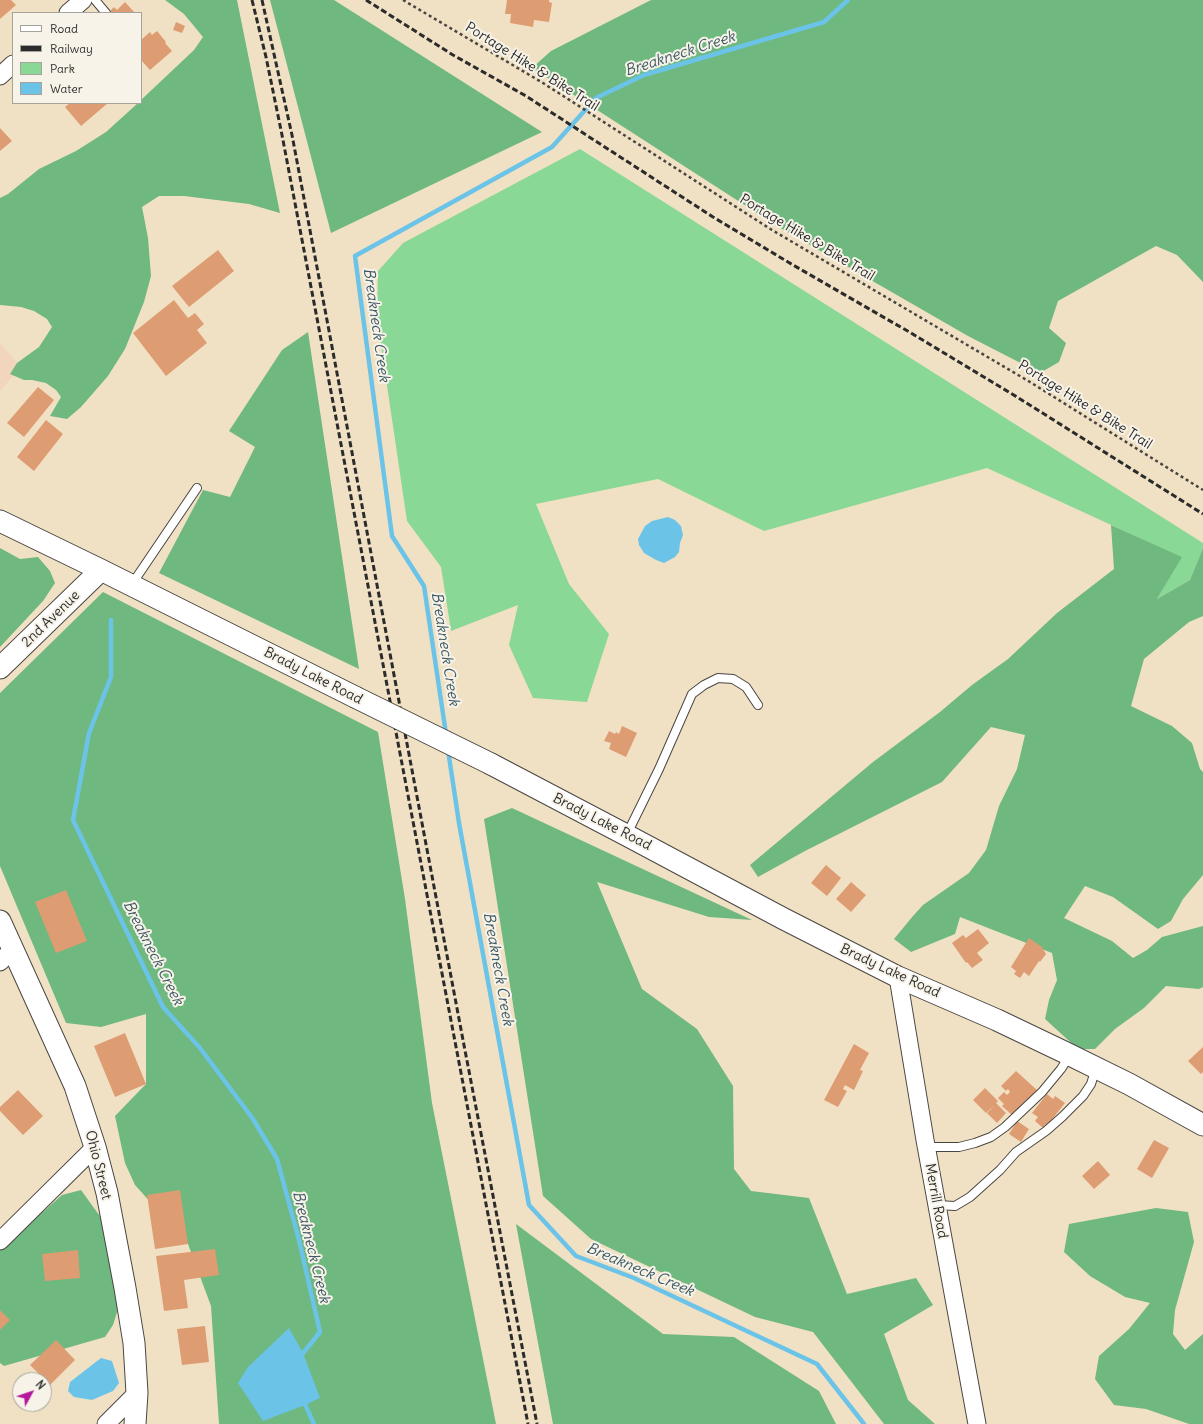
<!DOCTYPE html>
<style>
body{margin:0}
#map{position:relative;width:1203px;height:1424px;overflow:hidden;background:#f1e1c4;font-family:Delius,sans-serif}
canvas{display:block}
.legend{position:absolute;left:12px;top:12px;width:130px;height:92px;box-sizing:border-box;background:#f7f3e8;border:1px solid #a5a39c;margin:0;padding:5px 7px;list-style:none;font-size:12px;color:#2b2b2b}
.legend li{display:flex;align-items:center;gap:8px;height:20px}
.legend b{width:20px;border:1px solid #a5a39c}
.north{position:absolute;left:12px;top:1372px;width:40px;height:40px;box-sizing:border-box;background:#f7f3e8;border:1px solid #a5a39c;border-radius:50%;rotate:50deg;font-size:11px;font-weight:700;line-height:16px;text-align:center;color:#2b2b2b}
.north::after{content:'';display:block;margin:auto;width:14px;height:18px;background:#b5179e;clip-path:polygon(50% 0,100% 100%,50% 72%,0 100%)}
</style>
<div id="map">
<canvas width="1203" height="1424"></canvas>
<ul class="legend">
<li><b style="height:5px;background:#fff"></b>Road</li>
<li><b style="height:5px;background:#2b2b2b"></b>Railway</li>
<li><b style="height:11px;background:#8ad896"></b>Park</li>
<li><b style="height:11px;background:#6bc4e8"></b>Water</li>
</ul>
<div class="north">N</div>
</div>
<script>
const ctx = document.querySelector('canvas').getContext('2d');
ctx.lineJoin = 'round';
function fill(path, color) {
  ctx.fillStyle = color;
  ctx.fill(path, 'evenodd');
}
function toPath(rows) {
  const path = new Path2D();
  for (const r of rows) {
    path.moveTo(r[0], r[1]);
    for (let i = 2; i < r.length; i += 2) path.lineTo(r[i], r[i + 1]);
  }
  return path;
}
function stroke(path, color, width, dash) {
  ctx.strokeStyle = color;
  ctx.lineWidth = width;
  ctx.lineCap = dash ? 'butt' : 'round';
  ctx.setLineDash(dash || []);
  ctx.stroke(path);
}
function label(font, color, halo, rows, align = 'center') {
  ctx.font = font + ' Delius,sans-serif';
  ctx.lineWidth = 4;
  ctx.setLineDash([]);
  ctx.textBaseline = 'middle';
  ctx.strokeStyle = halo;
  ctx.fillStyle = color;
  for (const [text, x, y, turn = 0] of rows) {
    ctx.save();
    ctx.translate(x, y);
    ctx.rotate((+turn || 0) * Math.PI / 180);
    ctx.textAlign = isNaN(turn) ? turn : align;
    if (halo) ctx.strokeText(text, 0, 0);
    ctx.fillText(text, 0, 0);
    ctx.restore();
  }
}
fill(toPath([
 [0,343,21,367,0,391]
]), '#f1d5bd');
fill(toPath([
 [580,149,1203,543,1203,548,1190,580,1157,599,1181,557,987,468,764,531,658,479,536,504,569,584,609,634,587,702,533,698,509,645,518,605,451,631,441,567,407,521,377,318,378,271,403,243]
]), '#8ad896');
fill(toPath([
 [165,0,237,0,280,213,249,204,184,196,159,196,142,207,148,238,151,276,144,302,125,349,108,376,81,407,67,419,50,416,61,397,56,390,46,383,32,380,24,380,10,374,17,363,39,347,52,327,47,319,34,311,21,307,0,305,0,198,8,194,39,169,76,151,106,132,138,103,141,103,141,100,194,50,203,37,184,14],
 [270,0,334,0,542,132,331,233],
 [651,0,1203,0,1203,282,1177,255,1156,246,1058,301,1049,328,1066,343,1059,362,1040,373,968,336,777,226,532,68,551,51],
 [308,332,359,669,159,573,203,490,230,497,255,447,229,431,282,350],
 [1111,525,1182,557,1157,599,1190,580,1203,548,1203,616,1189,622,1144,659,1131,706,1172,726,1192,743,1200,769,1203,772,1203,875,1183,899,1171,921,1158,929,1113,897,1085,886,1064,918,1112,941,1133,958,1147,950,1162,937,1203,926,1203,987,1199,989,1166,986,1144,1008,1115,1029,1095,1049,1078,1049,1045,1019,1049,1000,1057,980,1052,953,960,917,955,934,911,952,894,939,913,916,923,905,969,873,986,850,999,806,1017,769,1025,735,991,727,942,782,805,851,758,877,750,865,873,762,940,712,972,685,1008,659,1057,613,1114,569],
 [0,548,20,559,38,557,50,571,55,583,43,601,0,647],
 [103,592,378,732,405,899,432,1103,496,1424,219,1424,211,1306,188,1244,135,1185,125,1163,115,1116,146,1084,146,1014,101,1027,66,1023,0,866,0,693],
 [512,808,752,920,709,917,597,882,642,989,697,1029,733,1086,734,1169,751,1191,809,1198,847,1294,916,1278,933,1305,884,1334,908,1400,935,1424,884,1424,813,1332,755,1317,591,1239,543,1196,484,819],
 [81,1190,107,1226,119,1306,113,1325,105,1337,4,1366,0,1363,0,1250,62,1195],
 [1156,1208,1188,1212,1194,1242,1175,1310,1173,1334,1185,1350,1203,1334,1203,1424,1189,1424,1146,1409,1114,1405,1095,1379,1099,1356,1129,1329,1150,1303,1125,1297,1090,1276,1064,1252,1069,1224],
 [516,1224,663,1334,734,1337,819,1391,836,1424,553,1424]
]), '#6fb87f');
fill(toPath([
 [668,517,675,520,681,526,683,535,680,543,679,552,675,557,664,563,656,560,644,553,639,545,638,539,645,526,652,521],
 [289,1328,303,1353,320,1398,305,1405,263,1421,238,1383,248,1367],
 [101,1358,112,1361,119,1383,113,1391,92,1400,74,1397,68,1391,70,1382]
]), '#6bc4e8');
stroke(toPath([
 [111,620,111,677,89,733,73,820,163,1007,200,1048,253,1119,277,1159,299,1240,320,1332,300,1357],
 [446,734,424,586,392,536,355,256,552,147,596,98,644,75,824,22,848,0],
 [448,750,459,823,529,1205,576,1256,634,1278,817,1364,864,1424],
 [303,1400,314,1424]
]), '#6bc4e8', 4.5);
fill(toPath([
 [0,0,11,0,16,5,0,19],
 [507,0,549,0,549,2,552,3,549,22,534,20,533,27,510,23,511,14,505,14],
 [125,2,135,13,112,13,110,11,114,7,117,10],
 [176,22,185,26,182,33,173,30],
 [157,31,166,42,165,43,172,51,150,70,141,60,141,51,142,50,141,48,141,40,150,32,152,35],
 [70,103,108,103,81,126,65,107],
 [0,128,12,141,0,151],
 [218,250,234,271,189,307,172,286],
 [174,300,188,318,195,313,204,324,197,330,207,343,166,376,133,333],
 [38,387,54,400,24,437,7,423],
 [46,420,63,434,34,471,17,457],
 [622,726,637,733,626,757,609,749,611,743,604,741,609,731,615,734,616,732,619,734],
 [826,865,841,878,827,896,811,883],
 [851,882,866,895,851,912,836,899],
 [66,890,87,941,56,953,35,902],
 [978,929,989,943,977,953,983,960,972,968,967,962,966,963,952,943,963,935,966,938],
 [1029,938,1042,947,1046,954,1040,962,1039,961,1029,976,1024,972,1020,978,1014,974,1016,971,1011,967],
 [125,1033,146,1084,115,1097,94,1046],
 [854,1044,869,1053,860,1070,863,1071,854,1090,845,1085,843,1089,847,1091,838,1107,824,1100],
 [1203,1047,1203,1072,1201,1074,1188,1061],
 [1016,1071,1037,1090,1013,1116,1002,1106,1004,1104,998,1098,1004,1092,1007,1095,1010,1092,1008,1089,1006,1091,1001,1086],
 [985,1088,998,1101,996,1103,1006,1113,997,1123,987,1113,995,1105,986,1113,973,1100],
 [18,1090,43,1116,23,1135,0,1111,0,1107],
 [1047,1094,1053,1099,1055,1096,1065,1103,1047,1126,1046,1124,1043,1128,1035,1121,1038,1117,1032,1113],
 [1017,1121,1029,1129,1021,1142,1009,1134],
 [1154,1140,1169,1148,1152,1178,1137,1169],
 [1098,1161,1110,1175,1094,1189,1082,1176],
 [180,1190,188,1244,155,1249,147,1195],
 [215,1249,219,1275,184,1280,188,1308,164,1311,156,1256],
 [78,1250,80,1278,45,1281,42,1254],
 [0,1310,10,1320,0,1330],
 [205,1326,209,1362,182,1365,177,1329],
 [56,1340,75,1360,50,1385,30,1365]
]), '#de9c73');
const service = toPath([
 [95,0,106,13],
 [132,584,197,488],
 [627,834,659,769,692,694,704,685,718,678,733,679,746,687,758,705],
 [926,1147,959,1147,975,1143,991,1137,1005,1127,1042,1092,1061,1069,1070,1055],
 [937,1205,955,1206,970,1197,1000,1170,1016,1152,1046,1131,1062,1117,1083,1096,1091,1084,1096,1068]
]);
const minor = toPath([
 [68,13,83,0],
 [0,76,13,64],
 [0,962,12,950],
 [898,977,925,1140,977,1424],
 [0,1241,95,1147],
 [106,1424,137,1393]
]);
const tertiary = toPath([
 [0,521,101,570,355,697],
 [0,668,101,570],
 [491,764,630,837,784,919,898,977,997,1020,1064,1052,1129,1084,1203,1125],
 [0,921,75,1086,95,1147,107,1193,125,1288,134,1343,137,1393,135,1424]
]);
stroke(service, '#494642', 10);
stroke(minor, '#494642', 19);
stroke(tertiary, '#494642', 23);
stroke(toPath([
 [403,0,543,83,772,230,1030,382,1203,490]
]), '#494642', 2.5, [3, 3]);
stroke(service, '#fff', 8);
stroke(minor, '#fff', 17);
stroke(tertiary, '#fff', 21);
stroke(toPath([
 [252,0,266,57,282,135,528,1424],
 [262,0,292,135,463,1040,537,1424],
 [366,0,453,55,526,96,713,217,793,265,911,333,1017,397,1203,514]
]), '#2b2b2b', 3, [6, 3]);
const tertiaryBridge = toPath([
 [355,697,491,764]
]);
stroke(tertiaryBridge, '#494642', 23, []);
stroke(tertiaryBridge, '#fff', 21);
label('14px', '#2b2b2b', '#f7f3e8', [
 ["Portage Hike & Bike Trail",532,67,32],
 ["Portage Hike & Bike Trail",807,238,31],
 ["Portage Hike & Bike Trail",1085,405,32],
 ["2nd Avenue",51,619,-44],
 ["Brady Lake Road",313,676,27],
 ["Brady Lake Road",602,822,27],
 ["Brady Lake Road",890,971,25],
 ["Ohio Street",98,1165,76],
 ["Merrill Road",936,1201,80]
]);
label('italic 15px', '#3e5964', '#f7f3e8', [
 ["Breakneck Creek",680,54,-18],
 ["Breakneck Creek",376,325,82],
 ["Breakneck Creek",445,649,81],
 ["Breakneck Creek",153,953,63],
 ["Breakneck Creek",498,969,80],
 ["Breakneck Creek",311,1247,76],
 ["Breakneck Creek",640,1270,23]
]);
</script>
